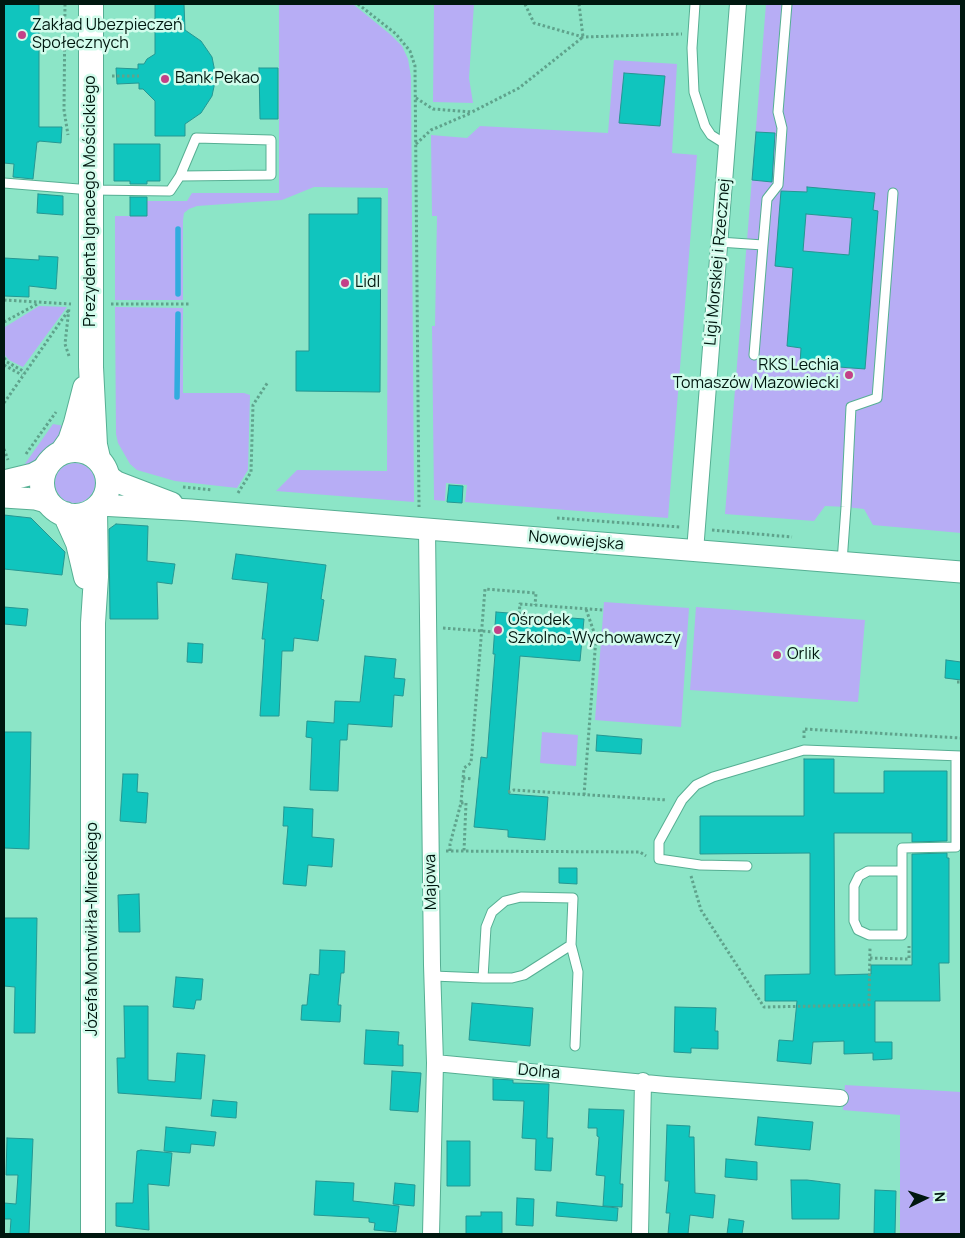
<!DOCTYPE html>
<meta charset="utf-8">
<style>
body{margin:0}
#map{position:relative;width:965px;height:1238px;overflow:hidden;background:#8ce5c7;font-family:Manrope,sans-serif}
canvas{display:block}
.frame{position:absolute;inset:0;border:5px solid #00170f;pointer-events:none}
.north{position:absolute;left:900px;top:1173px;width:50px;height:50px;-webkit-text-stroke:4px #d2fcec;paint-order:stroke;rotate:86deg;font-size:14px;font-weight:700;line-height:20px;text-align:center;color:#00170f}
.north::after{content:'';display:block;margin:auto;width:18px;height:22px;background:#00170f;clip-path:polygon(50% 0,100% 100%,50% 72%,0 100%)}
</style>
<div id="map">
<canvas width="965" height="1238"></canvas>
<div class="frame"></div>
<div class="north">N</div>
</div>
<script>
const ctx = document.querySelector('canvas').getContext('2d');
ctx.lineJoin = 'round';
function fill(path, color) {
  ctx.fillStyle = color;
  ctx.fill(path, 'evenodd');
}
function toPath(rows) {
  const path = new Path2D();
  for (const r of rows) {
    if (r.length === 3) {
      path.moveTo(r[0] + r[2], r[1]);
      path.arc(r[0], r[1], r[2], 0, 2 * Math.PI);
      continue;
    }
    path.moveTo(r[0], r[1]);
    for (let i = 2; i < r.length; i += 2) path.lineTo(r[i], r[i + 1]);
  }
  return path;
}
function stroke(path, color, width, dash) {
  ctx.strokeStyle = color;
  ctx.lineWidth = width;
  ctx.lineCap = dash ? 'butt' : 'round';
  ctx.setLineDash(dash || []);
  ctx.stroke(path);
}
function label(font, color, halo, rows, align = 'center') {
  ctx.font = font + ' Manrope,sans-serif';
  ctx.lineWidth = 5;
  ctx.setLineDash([]);
  ctx.textBaseline = 'middle';
  ctx.strokeStyle = halo;
  ctx.fillStyle = color;
  for (const [text, x, y, turn = 0] of rows) {
    ctx.save();
    ctx.translate(x, y);
    ctx.rotate((+turn || 0) * Math.PI / 180);
    ctx.textAlign = isNaN(turn) ? turn : align;
    if (halo) ctx.strokeText(text, 0, 0);
    ctx.fillText(text, 0, 0);
    ctx.restore();
  }
}
fill(toPath([
 [279,4,353,4,391,35,402,46,408,59,411,77,414,502,276,491,297,470,387,471,388,188,314,187,282,200,197,206,189,209,184,213,183,220,183,300,115,300,115,216,147,216,147,201,187,201,192,193,279,193],
 [434,4,474,4,469,78,473,103,433,102],
 [766,4,961,4,961,533,873,525,864,509,846,507,825,506,814,521,725,514],
 [614,60,677,64,672,153,697,155,668,518,465,502,467,485,446,483,445,501,434,500,432,326,435,326,437,216,432,216,431,135,467,138,480,126,608,133],
 [39,306,67,307,23,367,9,360,4,354,4,330,5,327],
 [115,307,183,308,183,393,244,393,250,395,248,470,237,488,175,481,137,470,130,464,118,443,116,434],
 [53,424,70,427,60,444,46,453,39,462,22,468],
 [75,483,20],
 [604,602,689,608,681,727,595,720],
 [696,607,865,620,858,702,690,690],
 [542,732,578,735,576,766,540,763],
 [845,1085,961,1092,961,1234,900,1234,900,1115,843,1110]
]), '#b7adf5');
stroke(toPath([
 [178,229,178,294],
 [177,397,178,314]
]), '#30acde', 5.5);
const building = toPath([
 [4,4,39,4,39,127,62,127,61,143,39,141,39,142,37,142,33,179,13,177,14,164,4,163,4,4],
 [155,4,184,4,185,30,201,41,212,57,216,77,212,96,201,113,185,124,185,136,155,136,155,101,143,89,139,89,139,83,117,84,116,68,138,69,138,64,144,64,147,59,155,54,155,4],
 [259,68,278,68,278,119,260,119,259,68],
 [624,73,665,76,660,126,619,123,624,73],
 [756,132,775,133,772,182,752,180,756,132],
 [114,144,160,144,160,181,147,181,147,184,130,184,130,181,114,181,114,144],
 [807,187,875,193,873,210,878,211,865,369,800,364,801,348,787,346,793,268,775,266,781,191,807,192,807,187],
 [806,214,852,218,849,255,803,251,806,214],
 [38,194,63,196,63,215,37,213,38,194],
 [130,197,147,197,147,216,130,216,130,197],
 [358,198,381,198,380,392,296,391,296,351,309,351,309,214,358,214,358,198],
 [39,256,58,257,56,289,29,286,29,297,4,296,4,258,39,260,39,256],
 [449,485,463,486,462,503,447,502,449,485],
 [4,515,31,518,65,552,62,575,4,569,4,515],
 [116,524,148,526,147,561,175,564,172,584,157,582,158,619,110,619,109,529,116,524],
 [236,554,326,565,321,599,324,600,318,641,294,638,293,651,282,651,279,716,260,716,265,639,262,639,268,583,232,579,236,554],
 [4,607,28,609,26,626,4,624,4,607],
 [496,612,584,619,580,661,520,656,509,794,548,797,545,840,508,837,508,830,474,827,481,757,487,758,495,654,493,654,496,612],
 [188,643,203,644,202,663,187,662,188,643],
 [365,656,396,659,394,678,405,679,403,696,394,695,392,727,348,724,347,740,340,740,338,791,310,790,312,738,306,737,307,721,334,723,335,701,360,702,365,656],
 [946,660,961,662,961,680,945,678,946,660],
 [4,732,31,732,29,849,4,848,4,732],
 [597,735,642,739,641,754,596,751,597,735],
 [804,759,834,759,834,793,884,793,884,771,947,771,947,841,912,842,912,833,834,833,835,975,871,974,871,965,912,965,912,854,947,853,947,858,949,858,949,963,939,963,940,1001,875,1001,875,1042,892,1042,892,1059,873,1060,873,1053,844,1054,844,1041,813,1042,811,1064,777,1061,779,1040,793,1041,797,1001,765,1001,765,975,810,974,810,853,700,854,700,816,804,816,804,759],
 [123,774,138,774,137,792,148,793,146,823,120,821,123,774],
 [284,807,313,809,312,837,334,839,332,867,308,865,306,886,283,884,288,826,283,826,284,807],
 [559,868,577,868,577,884,559,883,559,868],
 [139,894,140,932,119,932,118,895,139,894],
 [4,918,37,918,35,1033,14,1033,15,987,4,986,4,918],
 [320,950,345,951,344,973,341,973,338,1005,341,1005,340,1022,301,1020,302,1005,307,1005,310,974,319,975,320,950],
 [176,977,203,979,201,1000,196,1000,194,1009,173,1007,176,977],
 [472,1003,533,1008,530,1046,469,1040,472,1003],
 [124,1006,148,1006,148,1080,175,1082,177,1053,205,1055,201,1099,118,1093,117,1058,125,1058,124,1006],
 [675,1007,716,1008,715,1031,718,1031,718,1049,691,1048,691,1053,674,1052,675,1007],
 [366,1030,399,1032,398,1045,403,1045,403,1066,364,1064,366,1030],
 [392,1071,421,1073,418,1112,390,1110,392,1071],
 [493,1079,513,1080,513,1083,549,1084,547,1138,553,1138,551,1171,535,1170,536,1139,522,1138,524,1101,493,1100,493,1079],
 [213,1100,237,1102,236,1118,211,1116,213,1100],
 [589,1109,624,1110,620,1184,623,1184,622,1207,603,1206,605,1176,596,1175,599,1137,597,1136,597,1128,588,1128,589,1109],
 [758,1117,813,1122,810,1150,755,1145,758,1117],
 [667,1125,690,1126,689,1137,694,1137,695,1193,715,1195,713,1218,690,1215,688,1234,668,1234,670,1213,666,1213,669,1181,665,1181,667,1125],
 [166,1127,216,1132,214,1146,191,1144,190,1153,164,1151,166,1127],
 [7,1138,33,1139,29,1234,10,1234,11,1219,4,1219,4,1203,16,1204,18,1175,6,1175,7,1138],
 [447,1141,470,1141,470,1186,447,1186,447,1141],
 [141,1150,172,1153,169,1186,148,1184,149,1230,116,1226,116,1203,133,1203,137,1151,141,1150],
 [726,1159,757,1162,757,1180,725,1177,726,1159],
 [791,1180,807,1180,840,1184,839,1219,792,1219,791,1180],
 [316,1181,354,1183,353,1201,399,1206,396,1232,374,1230,375,1223,369,1222,369,1218,314,1215,316,1181],
 [395,1183,415,1185,414,1206,393,1204,395,1183],
 [875,1190,896,1191,895,1234,874,1234,875,1190],
 [517,1198,534,1199,533,1226,516,1225,517,1198],
 [557,1202,618,1208,617,1221,556,1216,557,1202],
 [481,1212,502,1212,502,1234,466,1234,466,1216,481,1216,481,1212],
 [729,1219,744,1221,742,1234,727,1234,729,1219]
]);
fill(building, '#10c5be');
stroke(building, '#259792', 1);
const service = toPath([
 [695,4,692,48,694,92,705,126,711,135,727,145],
 [4,183,91,190,170,191,180,176,196,138,271,140,271,175,180,176],
 [719,242,763,245,754,355],
 [763,245,767,199,778,185,782,128,778,112,787,4],
 [842,562,846,507,851,407,877,398,893,193],
 [747,866,700,865,659,859,659,842,682,800,696,785,713,777,804,750,961,756],
 [902,871,868,871,859,876,854,886,854,921,858,930,869,935,902,935,902,848,956,847,956,756],
 [571,945,578,972,575,1046],
 [433,976,483,978,512,978,524,975,571,945,573,898,521,897,505,901,492,912,486,927,483,978]
]);
const minor = toPath([
 [427,529,432,965,435,1063,431,1234],
 [695,551,738,4],
 [435,1063,666,1085,840,1098],
 [640,1234,643,1081]
]);
const tertiary = toPath([
 [107,475,117,482,172,503],
 [4,481,33,474,46,467],
 [4,497,35,499,49,503],
 [99,505,191,510,961,572]
]);
const secondary = toPath([
 [91,4,91,367,95,445,98,458],
 [75,483,33],
 [63,451,70,441,76,423,85,388],
 [65,514,78,543,86,577],
 [93,1234,93,623,96,577,95,510]
]);
stroke(service, '#56af93', 11);
stroke(minor, '#56af93', 18);
stroke(tertiary, '#56af93', 23);
stroke(secondary, '#56af93', 26);
stroke(toPath([
 [65,4,64,110,68,135],
 [358,4,396,34,410,51,415,66,419,507],
 [525,4,534,23,583,37,682,34],
 [112,76,139,76],
 [416,98,433,109,472,112,519,88,583,37,579,4],
 [416,144,431,130,471,113],
 [4,300,71,304],
 [111,304,191,304],
 [4,322,39,303],
 [69,356,65,344,69,308],
 [4,358,7,362,25,372],
 [4,365,22,375],
 [4,403,68,311],
 [4,449,8,460],
 [26,454,56,412],
 [183,487,212,490],
 [238,493,251,472,253,405,268,382],
 [557,518,680,527],
 [712,530,792,537],
 [519,614,520,604,603,610],
 [443,628,495,632],
 [957,682,961,682],
 [804,738,804,729,961,738],
 [463,778,473,779],
 [508,792,514,790,667,800],
 [584,795,596,638,586,609],
 [461,803,466,803,464,851],
 [446,851,640,852,646,856],
 [450,851,450,844,461,803,464,768,471,763,485,589,536,593,535,605],
 [691,876,701,910,764,1007,869,1005,870,948],
 [870,958,909,959,909,946]
]), '#5fa38c', 3, [2.5, 2.5]);
stroke(service, '#fff', 9);
stroke(minor, '#fff', 16);
stroke(tertiary, '#fff', 21);
stroke(secondary, '#fff', 24);
for (const [x, y, r, color] of [
 [22,35,5,"#c34188"],
 [165,79,5,"#c34188"],
 [345,283,5,"#c34188"],
 [849,375,5,"#c34188"],
 [498,630,5,"#c34188"],
 [777,655,5,"#c34188"]
]) {
  const dot = new Path2D();
  dot.arc(x, y, r, 0, 2 * Math.PI);
  ctx.fillStyle = color;
  ctx.fill(dot);
  stroke(dot, '#d2fcec', 2);
}
label('16px', '#00170f', '#d2fcec', [
 ["Zakład Ubezpieczeń",32,26],
 ["Społecznych",32,44],
 ["Bank Pekao",175,79],
 ["Lidl",355,283],
 ["RKS Lechia",839,366,"right"],
 ["Tomaszów Mazowiecki",839,384,"right"],
 ["Ośrodek",508,621],
 ["Szkolno-Wychowawczy",508,639],
 ["Orlik",787,655]
], 'left');
label('16px', '#00170f', '#d2fcec', [
 ["Prezydenta Ignacego Mościckiego",91,201,-90],
 ["Ligi Morskiej i Rzecznej",718,262,-85],
 ["Nowowiejska",576,541,5],
 ["Majowa",431,882,-91],
 ["Józefa Montwiłła-Mireckiego",93,929,-90],
 ["Dolna",539,1072,5]
]);
</script>
